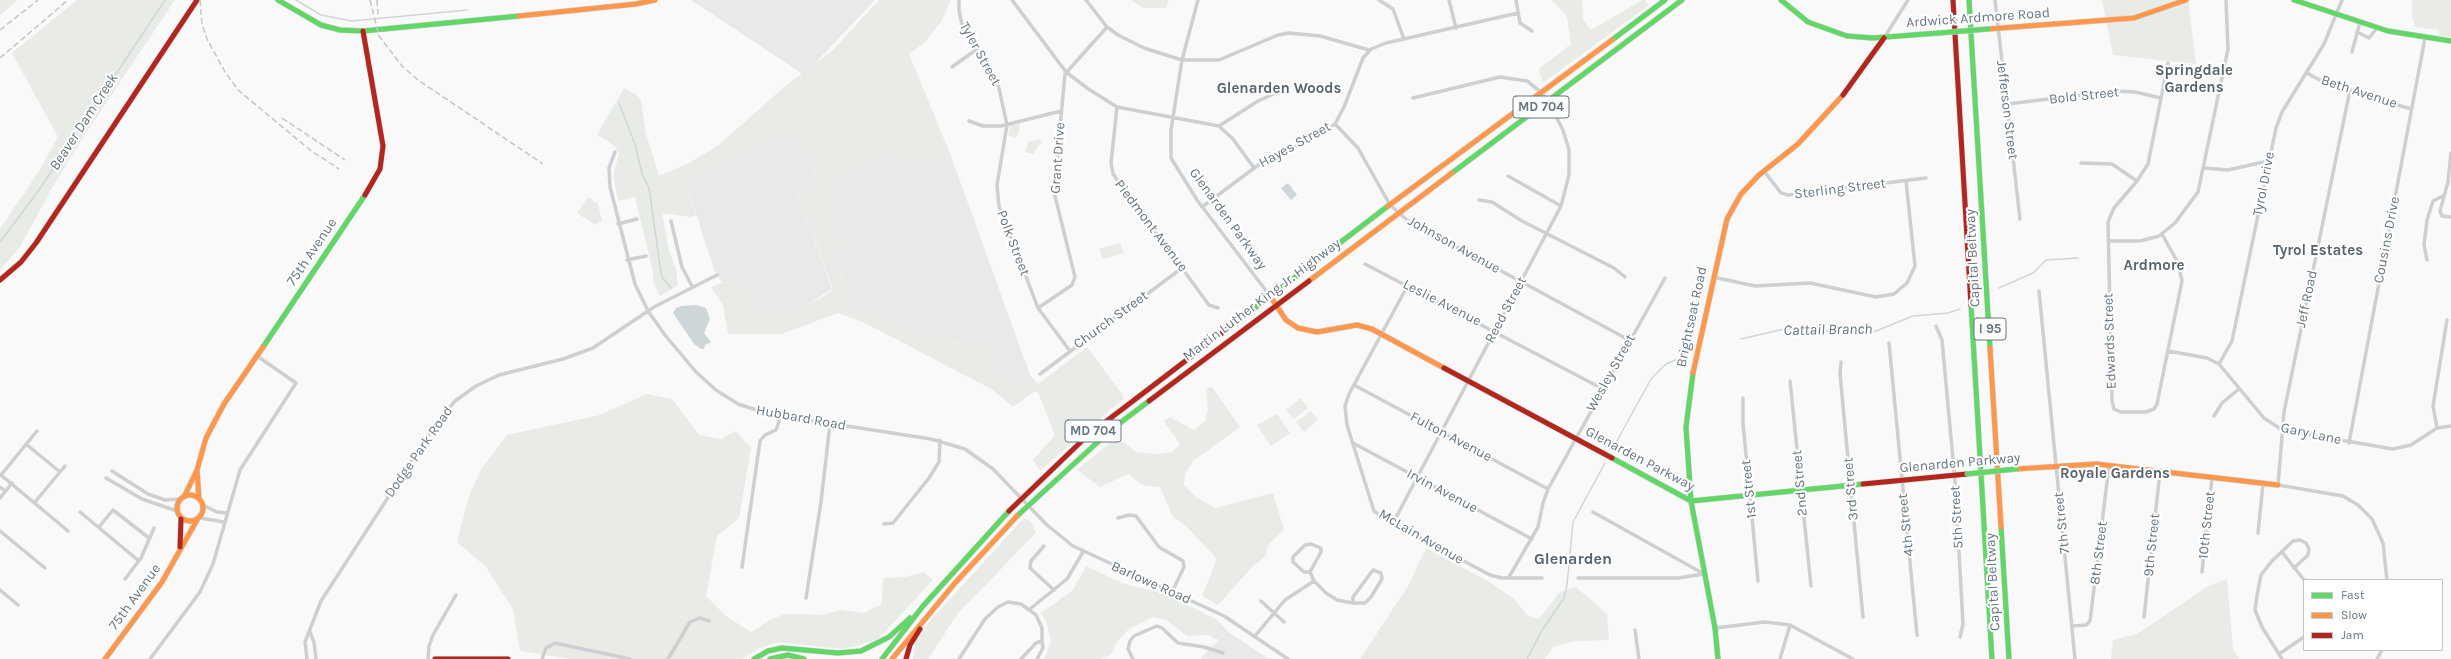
<!DOCTYPE html>
<style>
body{margin:0}
#map{position:relative;width:2451px;height:659px;overflow:hidden;background:#f9f9f9;font-family:Karla,sans-serif}
canvas{display:block}
.legend{position:absolute;left:2303px;top:579px;width:140px;height:72px;box-sizing:border-box;background:#fff;border:1px solid #c1c8cd;margin:0;padding:5px 7px;list-style:none;font-size:12px;color:#657683}
.legend li{display:flex;align-items:center;gap:8px;height:20px}
.legend b{width:20px;border:1px solid #c1c8cd}
</style>
<div id="map">
<canvas width="2451" height="659"></canvas>
<ul class="legend">
<li><b style="height:5px;background:#63d668"></b>Fast</li>
<li><b style="height:5px;background:#ff974d"></b>Slow</li>
<li><b style="height:5px;background:#b3261e"></b>Jam</li>
</ul>
</div>
<script>
const ctx = document.querySelector('canvas').getContext('2d');
ctx.lineJoin = 'round';
function fill(path, color) {
  ctx.fillStyle = color;
  ctx.fill(path, 'evenodd');
}
function toPath(rows) {
  const path = new Path2D();
  for (const r of rows) {
    if (r.length === 3) {
      path.moveTo(r[0] + r[2], r[1]);
      path.arc(r[0], r[1], r[2], 0, 2 * Math.PI);
      continue;
    }
    path.moveTo(r[0], r[1]);
    for (let i = 2; i < r.length; i += 2) path.lineTo(r[i], r[i + 1]);
  }
  return path;
}
function stroke(path, color, width, dash) {
  ctx.strokeStyle = color;
  ctx.lineWidth = width;
  ctx.lineCap = dash ? 'butt' : 'round';
  ctx.setLineDash(dash || []);
  ctx.stroke(path);
}
function label(font, color, halo, rows, align = 'center') {
  ctx.font = font + ' Karla,sans-serif';
  ctx.lineWidth = 4;
  ctx.setLineDash([]);
  ctx.textBaseline = 'middle';
  ctx.strokeStyle = halo;
  ctx.fillStyle = color;
  for (const [text, x, y, turn = 0] of rows) {
    ctx.save();
    ctx.translate(x, y);
    ctx.rotate((+turn || 0) * Math.PI / 180);
    ctx.textAlign = isNaN(turn) ? turn : align;
    if (halo) ctx.strokeText(text, 0, 0);
    ctx.fillText(text, 0, 0);
    ctx.restore();
  }
}
fill(toPath([
 [691,0,875,0,804,75],
 [800,131,819,184,797,192,832,289,807,305,786,312,755,317,749,295,733,279,722,283,714,269,690,195,696,178,731,157],
 [890,154,915,166,951,156,1030,375,1038,384,1011,387,1000,371,995,350,977,344,967,347,945,336,926,336,880,312,864,314,854,307,836,258,829,205,832,188,850,169],
 [1227,631,1269,659,1200,659]
]), '#e8e9e9');
fill(toPath([
 [0,0,18,0,0,15],
 [77,0,175,0,78,145,51,190,20,247,0,270,0,229,39,171,58,137,12,53],
 [879,0,951,0,941,22,924,43,909,54,951,156,915,166,890,154,850,169,832,188,829,205,844,244,836,258,854,307,864,314,880,312,926,336,945,336,966,347,984,338,995,350,1000,371,1011,387,1038,384,1087,347,1122,394,1123,399,1040,471,1033,460,1055,435,1038,392,1034,392,1013,407,993,390,865,323,838,313,781,334,728,334,723,305,711,287,733,279,743,284,749,295,755,317,786,312,807,305,826,295,833,289,797,192,819,183,800,132,731,157,696,178,690,195,696,215,690,217,662,213,669,251,676,269,678,285,660,296,653,282,653,272,635,197,618,201,613,176,619,153,615,146,597,135,624,88,637,95,641,101,646,134,659,176,691,162,720,144,784,87,833,50],
 [1131,0,1169,0,1166,8,1143,8],
 [1552,0,1582,0,1583,20,1591,30,1642,0,1645,0,1649,5,1543,83,1539,69,1571,44,1567,17],
 [2102,0,2188,0,2196,64,2113,55],
 [2412,0,2451,0,2451,37,2439,36,2439,30,2415,27,2412,15],
 [1020,124,1019,132,1015,138,1008,135,1011,125],
 [1038,139,1043,142,1037,147,1034,154,1025,152,1028,142],
 [588,197,598,204,602,221,595,225,577,213],
 [1120,243,1124,253,1103,259,1099,249],
 [1212,387,1240,427,1193,461,1185,474,1184,485,1196,497,1215,508,1273,493,1284,530,1267,546,1266,556,1253,566,1218,605,1202,596,1217,559,1185,525,1173,517,1160,487,1142,485,1128,474,1100,487,1077,470,1117,437,1136,452,1159,454,1172,452,1180,444,1164,421,1170,417,1194,430,1205,421,1208,408,1206,389],
 [647,394,672,399,699,435,721,439,736,431,751,448,739,518,717,536,706,596,726,616,751,632,771,619,786,614,823,615,840,610,864,613,882,604,883,578,906,577,924,572,933,580,878,639,856,646,841,649,779,642,760,648,742,659,571,659,520,651,513,609,486,567,457,542,470,493,482,468,507,435,600,415],
 [1301,398,1308,408,1294,419,1286,410],
 [1311,411,1318,420,1304,432,1296,422],
 [1277,414,1290,433,1271,446,1257,425],
 [1024,518,1031,522,1036,533,958,613,928,659,913,659,916,639,929,622],
 [1426,548,1491,583,1514,599,1528,616,1539,619,1560,592,1576,587,1607,614,1609,640,1575,641,1553,647,1545,659,1360,659,1408,586],
 [1086,566,1124,584,1163,593,1219,621,1227,631,1217,640,1208,635,1187,636,1166,620,1153,617,1129,629,1119,639,1110,655,1100,659,1044,659,1051,642,1047,624,1041,613,1073,590],
 [2227,579,2233,649,2239,659,2111,659,2113,640,2137,634,2208,586]
]), '#e8ebe6');
fill(toPath([
 [1288,183,1297,195,1291,200,1281,188],
 [696,305,706,308,710,319,704,333,711,342,705,345,704,349,701,349,694,344,673,313,676,308,681,306]
]), '#ced6d9');
stroke(toPath([
 [296,0,321,15,352,21,467,10],
 [619,103,635,144,642,174,649,188,660,266,662,277,671,288],
 [0,242,39,190,165,0],
 [1999,288,2033,273,2046,260,2078,258],
 [1741,339,1784,329,1871,333,1913,316,1948,313,1960,309],
 [1612,450,1651,379,1666,364,1687,355],
 [1527,659,1541,632,1564,598,1567,585,1573,522,1605,463]
]), '#ced6d9', 1.5);
const fast = toPath([
 [278,0,321,25,340,30,363,31,519,16],
 [1781,0,1808,22,1847,36,1873,38,1939,33],
 [1969,0,1990,348],
 [2294,0,2388,31,2451,41],
 [1612,40,1665,0],
 [1452,173,1682,0],
 [1971,305,1992,659],
 [1226,330,1388,206],
 [263,347,365,195],
 [1693,373,1686,427,1691,501,1715,628,1718,659],
 [1612,458,1691,501,1863,484],
 [1017,516,1112,429,1149,401],
 [2001,527,2009,659],
 [754,659,768,651,782,648,838,653,861,651,889,637,910,618],
 [770,659,788,655,804,659],
 [882,659,923,606,1009,511]
]);
const slow = toPath([
 [519,16,636,4,655,0],
 [1988,29,2134,18,2186,0],
 [1388,206,1612,40],
 [1309,281,1452,173],
 [1270,296,1286,320,1298,328,1317,332,1357,325,1372,329,1444,368],
 [1990,348,2001,527],
 [1693,373,1727,219,1741,194,1759,175,1798,144,1843,95],
 [2016,469,2096,464,2278,485],
 [197,470,199,498],
 [190,508,13],
 [184,497,197,470,206,438,224,404,263,347],
 [105,659,162,582,197,520],
 [892,659,955,583,1017,516]
]);
const jam = toPath([
 [1953,0,1971,305],
 [363,31,383,146,380,169,365,195],
 [1843,95,1884,38],
 [0,280,21,262,36,243,197,0],
 [1444,368,1612,458],
 [1149,401,1309,281],
 [1863,484,1967,474],
 [1009,511,1087,436,1226,330],
 [180,547,181,519],
 [435,659,508,659],
 [906,659,910,645,920,629]
]);
stroke(fast, '#d5d6d7', 6);
stroke(slow, '#d5d6d7', 6);
stroke(jam, '#d5d6d7', 6);
stroke(toPath([
 [959,0,959,11,962,24,997,79,1007,125,997,185,999,206,1038,308,1070,351],
 [1012,0,1066,72,1087,88,1117,107,1219,126,1233,139,1254,168],
 [1086,0,1107,27,1118,35,1144,48,1182,60,1219,60,1278,35,1289,33,1320,36,1369,50],
 [1198,0,1182,60,1171,130,1171,158,1197,200,1270,296],
 [1379,0,1393,9,1404,39],
 [1449,0,1456,28],
 [1516,0,1520,23,1532,31],
 [1995,0,2020,219],
 [2357,32,2369,38,2377,28],
 [1884,38,1908,0],
 [2352,52,2360,22],
 [952,67,977,49],
 [2307,73,2327,84,2411,109],
 [2350,90,2284,412,2278,485,2343,496,2358,505,2372,519,2383,543,2387,580],
 [2007,104,2116,91,2135,92,2161,98],
 [1117,107,1111,163,1113,174,1209,305,1218,308],
 [969,121,983,126,1001,126,1061,111],
 [1335,124,1358,148,1390,205,1407,220,1629,340],
 [1219,126,1258,101,1289,87],
 [615,152,609,168,610,187,635,284,648,311,665,335,696,372,716,390,738,404,769,414,931,439,965,449,993,469,1047,525,1073,546,1224,616,1288,659],
 [2451,153,2448,182,2440,211,2442,216,2451,217],
 [2081,163,2112,164,2137,181],
 [2205,168,2228,170,2268,161],
 [1764,171,1781,193,1788,195,1926,178],
 [1508,176,1561,206],
 [1479,200,1492,202,1522,221,1614,268,1625,277],
 [1202,207,1261,163,1318,136,1335,124,1344,107,1363,58,1371,49,1386,43,1518,13],
 [671,221,682,267,692,286],
 [618,224,637,219],
 [2162,234,2178,263,2182,281,2157,404,2154,409,2146,412,2121,412,2114,409,2112,401,2108,222,2114,208,2137,181,2148,164,2168,63],
 [2108,241,2140,241,2159,236,2175,223,2198,192,2228,49,2226,0],
 [627,260,646,256],
 [2427,260,2424,245,2427,220,2433,201,2443,196],
 [1365,264,1603,389],
 [1713,277,1755,286,1810,283,1876,297,1894,294,1907,283,1915,266,1906,181],
 [1408,285,1349,394,1345,406,1347,425,1374,511,1383,518,1490,575,1502,578,1542,578],
 [2039,291,2075,659],
 [1038,308,1072,285,1075,277,1054,192,1065,74,1107,27],
 [1936,326,1942,340,1955,481,1963,624,1960,637],
 [1889,343,1917,635],
 [2168,351,2207,358,2219,364,2264,418,2282,430,2393,449,2411,445,2437,428,2451,426],
 [1841,362,1840,374,1863,617],
 [2219,364,2232,341,2276,128,2282,112,2324,44,2342,0],
 [1040,374,1182,268],
 [1790,381,1811,586],
 [1354,385,1548,489],
 [1743,398,1743,423,1758,581],
 [2214,416,2222,403,2239,389],
 [2437,428,2433,406,2447,320],
 [1353,443,1532,539],
 [2349,443,2425,38],
 [26,444,60,472],
 [112,471,148,494,165,500,180,499],
 [1,475,68,531],
 [1,475,37,431],
 [106,478,142,499,177,511],
 [0,487,5,491],
 [0,498,12,483],
 [35,502,65,466],
 [203,505,217,512,227,513],
 [80,512,139,561],
 [1593,512,1704,574],
 [200,518,224,522],
 [1118,518,1129,515,1136,516,1159,547,1183,561,1184,567,1172,592],
 [1393,523,1561,206,1569,175,1569,150,1563,130,1548,101,1541,92,1527,81,1500,77,1413,98],
 [884,524,893,523,929,478,939,462,940,440],
 [99,527,113,510,149,538],
 [0,531,45,568],
 [2258,533,2263,484],
 [1311,544,1321,548,1321,552,1310,572,1304,572,1293,562,1293,557,1305,545,1311,544],
 [1044,546,1031,561,1030,568,1054,590],
 [2282,552,2304,580],
 [742,567,760,441,765,435,776,430,781,416],
 [1373,570,1381,573,1382,579,1371,597,1365,603,1353,603,1353,597,1373,570],
 [1310,572,1314,581,1326,593,1337,600,1353,603],
 [2202,572,2212,478],
 [1509,577,1538,527,1543,503,1548,489,1665,278],
 [1578,578,1678,578,1704,574],
 [125,579,141,558,154,528],
 [0,590,18,605],
 [806,598,821,502,830,424],
 [1261,601,1284,622],
 [1030,609,1067,579,1083,552],
 [2144,617,2160,472],
 [2072,626,2086,625,2090,621,2109,466],
 [1715,628,1765,622,1790,625,1853,659],
 [1635,630,1639,659],
 [310,632,314,642,316,659],
 [1255,636,1285,600,1314,581],
 [2279,654,2304,637],
 [150,659,200,592,213,564,240,470,296,383,257,356],
 [307,659,305,642,321,601,435,425,455,401,476,386,499,375,563,359,593,348,654,307,717,275],
 [428,659,429,646,433,635,456,595],
 [542,659,546,648,555,643,630,659],
 [668,659,690,622,700,618,709,621],
 [959,659,985,619,998,607,1008,602,1021,604,1036,615,1042,628,1042,641],
 [1021,659,1036,643,1042,641,1043,648,1037,659],
 [1133,659,1128,649,1130,641,1134,636,1157,626,1162,628,1178,643,1204,647,1223,653],
 [1780,659,1790,625],
 [2282,659,2262,627,2255,610,2257,596,2261,575,2272,561,2293,541,2300,540,2306,543,2309,549,2308,555,2294,568],
 [2377,659,2382,650]
]), '#cecfd0', 3.5);
stroke(fast, '#63d668', 5);
stroke(slow, '#ff974d', 5);
stroke(jam, '#b3261e', 5);
stroke(toPath([
 [200,0,202,24,207,39,225,72,238,90,310,150,339,169],
 [370,0,379,36,402,66,418,80,543,164],
 [377,0,378,14],
 [0,30,38,0],
 [0,58,68,0],
 [282,118,345,160]
]), '#c3c5c6', 1.5, [6, 3]);
const fastBridge = toPath([
 [1939,33,1988,29],
 [1967,474,2016,469]
]);
stroke(fastBridge, '#d5d6d7', 6, []);
stroke(fastBridge, '#63d668', 5);
for (const [x, y, w] of [
 [1541,107,56],
 [1990,329,32],
 [1093,431,56]
]) {
  const box = new Path2D();
  box.roundRect(x - w / 2, y - 11, w, 22, 3);
  ctx.fillStyle = '#fff';
  ctx.fill(box);
  stroke(box, '#657683', 1);
}
label('bold 13px', '#657683', null, [
 ["MD 704",1541,107],
 ["I 95",1990,329],
 ["MD 704",1093,431]
]);
label('14px', '#657683', '#fff', [
 ["Ardwick Ardmore Road",1978,18,-4],
 ["Tyler Street",980,54,61],
 ["Beth Avenue",2359,92,18],
 ["Bold Street",2084,96,-6],
 ["Jefferson Street",2007,110,83],
 ["Hayes Street",1295,145,-29],
 ["Grant Drive",1058,158,-86],
 ["Tyrol Drive",2264,184,-79],
 ["Sterling Street",1840,189,-7],
 ["Glenarden Parkway",1228,219,54],
 ["Piedmont Avenue",1151,226,53],
 ["Cousins Drive",2387,240,-79],
 ["Polk Street",1013,243,69],
 ["Johnson Avenue",1454,245,29],
 ["75th Avenue",312,252,-56],
 ["Capital Beltway",1973,258,-93],
 ["Jeff Road",2307,299,-78],
 ["Martin Luther King Jr. Highway",1262,300,-37],
 ["Leslie Avenue",1442,303,27],
 ["Reed Street",1506,310,-62],
 ["Brightseat Road",1692,317,-78],
 ["Church Street",1111,320,-36],
 ["Edwards Street",2110,341,-92],
 ["Wesley Street",1611,373,-61],
 ["Hubbard Road",801,418,10],
 ["Gary Lane",2311,434,12],
 ["Fulton Avenue",1451,437,28],
 ["Dodge Park Road",419,452,-55],
 ["Glenarden Parkway",1640,459,28],
 ["Glenarden Parkway",1960,463,-5],
 ["2nd Street",1800,483,-95],
 ["1st Street",1749,489,-96],
 ["3rd Street",1851,489,-95],
 ["Irvin Avenue",1442,491,28],
 ["5th Street",1957,517,-93],
 ["7th Street",2062,523,-96],
 ["4th Street",1906,525,-96],
 ["10th Street",2207,525,-84],
 ["McLain Avenue",1421,537,30],
 ["9th Street",2152,545,-84],
 ["8th Street",2099,553,-83],
 ["Capital Beltway",1993,582,-93],
 ["Barlowe Road",1151,583,24],
 ["75th Avenue",135,597,-54]
]);
label('bold 15px', '#57646e', '#fff', [
 ["Springdale",2194,71],
 ["Gardens",2194,88],
 ["Glenarden Woods",1279,89],
 ["Tyrol Estates",2318,251],
 ["Ardmore",2154,266],
 ["Royale Gardens",2115,474]
]);
label('italic 15px', '#60757c', '#fff', [
 ["Beaver Dam Creek",84,122,-57],
 ["Cattail Branch",1828,330,-1]
]);
label('bold 16px', '#57646e', '#fff', [
 ["Glenarden",1573,559]
]);
</script>
